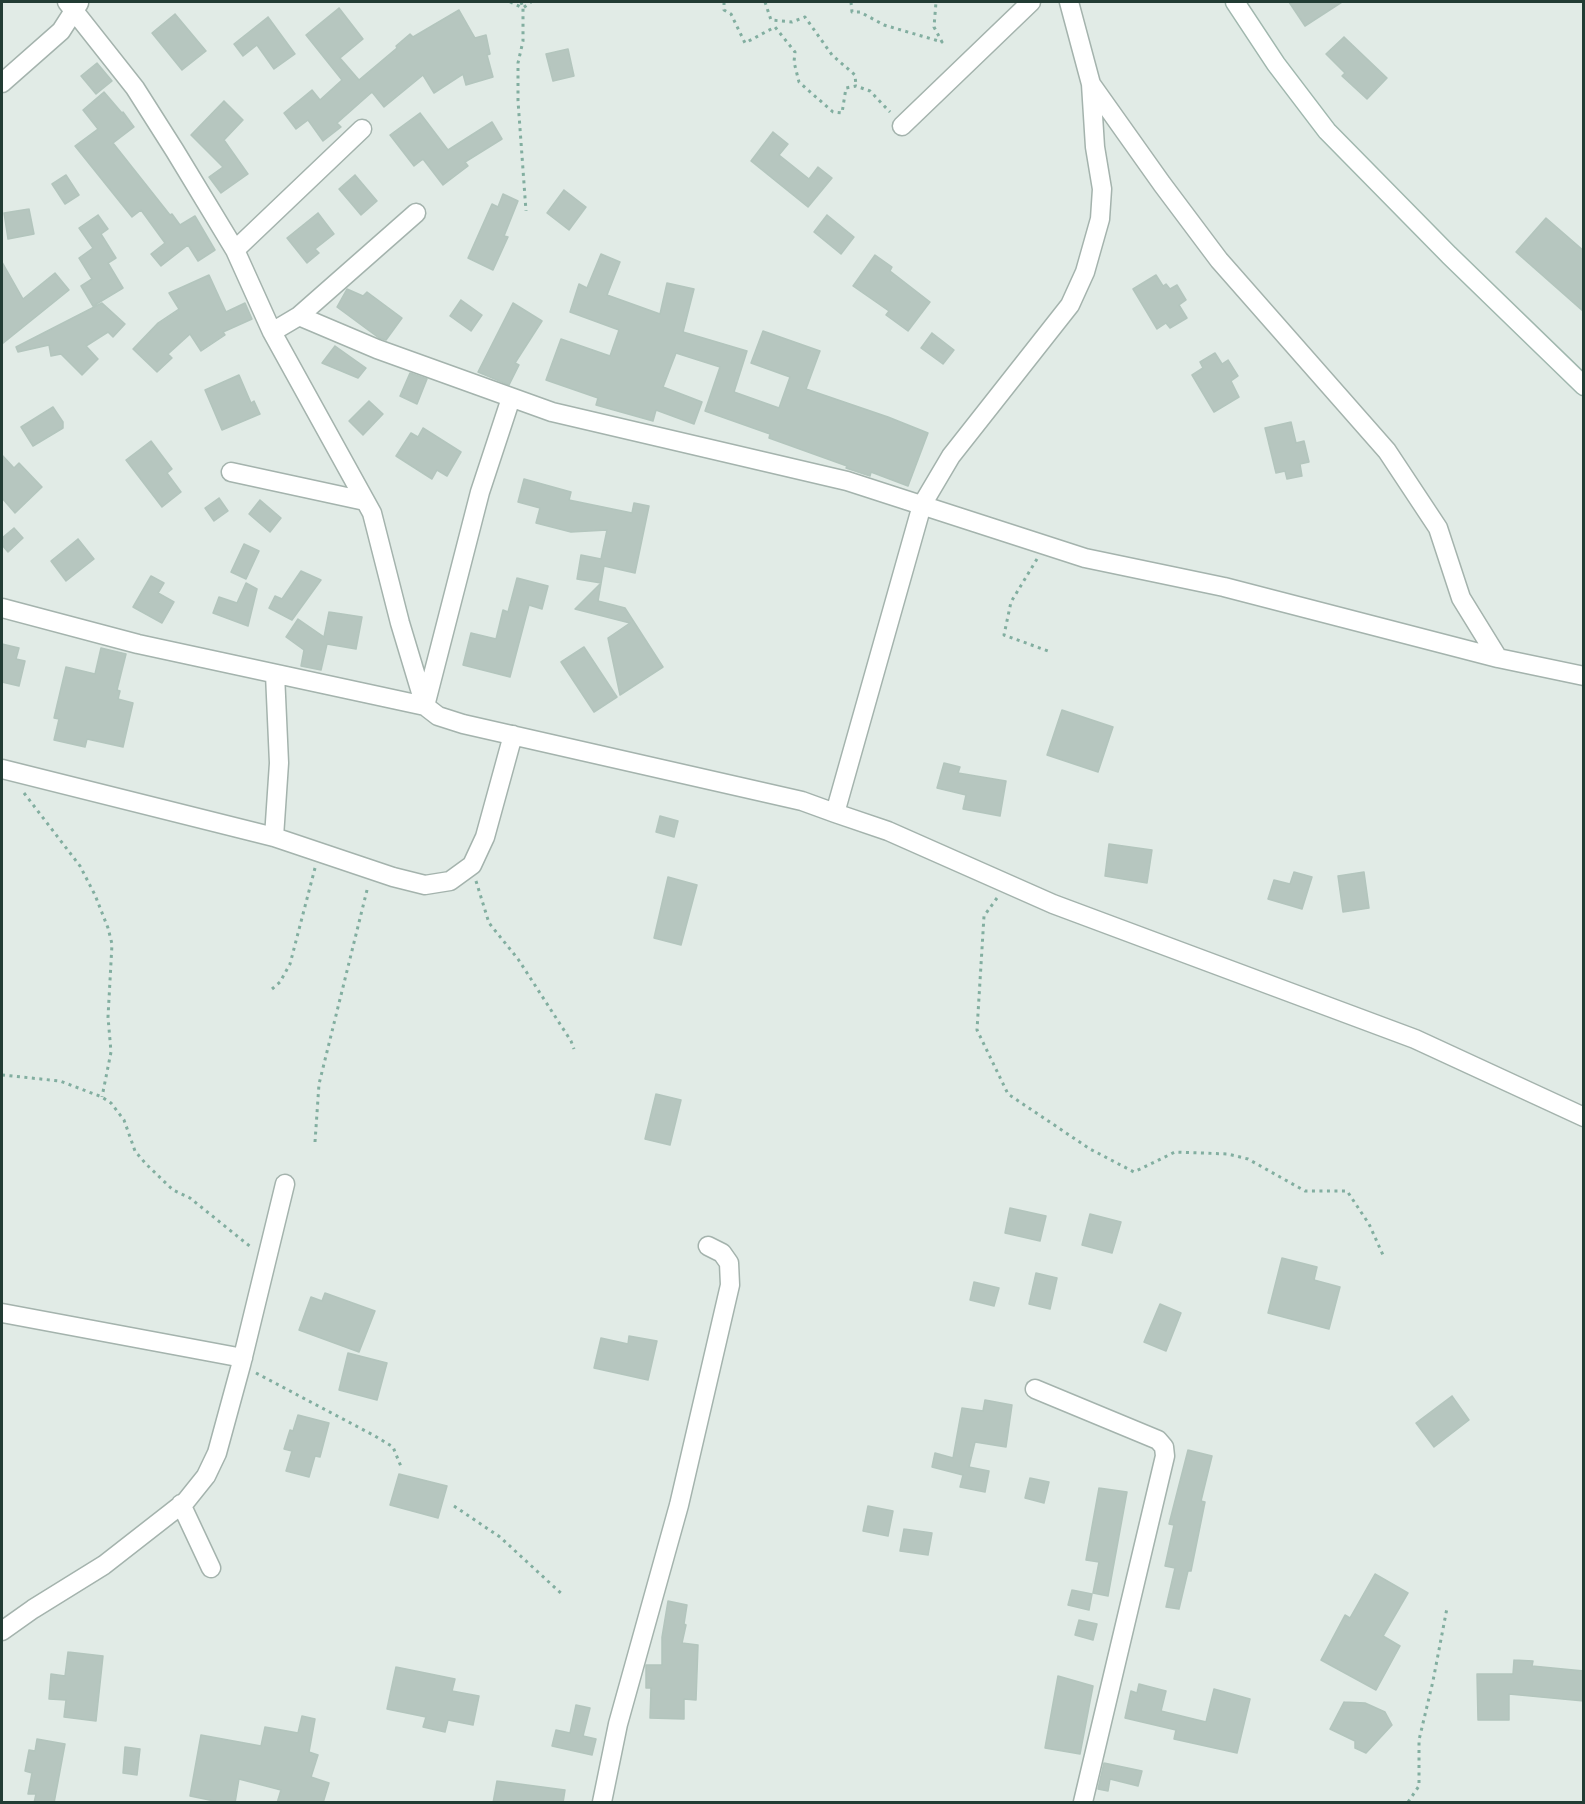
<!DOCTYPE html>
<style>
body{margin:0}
#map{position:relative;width:1585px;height:1804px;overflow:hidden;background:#e1ebe6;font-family:"Source Sans 3",sans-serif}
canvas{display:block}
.frame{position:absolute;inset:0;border:3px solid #223c34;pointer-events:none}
</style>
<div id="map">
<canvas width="1585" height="1804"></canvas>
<div class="frame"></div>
</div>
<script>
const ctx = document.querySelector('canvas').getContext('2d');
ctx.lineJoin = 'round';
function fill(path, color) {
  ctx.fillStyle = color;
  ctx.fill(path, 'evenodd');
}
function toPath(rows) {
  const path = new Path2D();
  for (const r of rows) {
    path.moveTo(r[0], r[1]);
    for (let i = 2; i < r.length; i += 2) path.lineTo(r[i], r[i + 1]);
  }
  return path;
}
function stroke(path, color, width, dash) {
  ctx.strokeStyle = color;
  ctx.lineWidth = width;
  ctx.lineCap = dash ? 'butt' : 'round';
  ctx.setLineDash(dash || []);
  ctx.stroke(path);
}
const building = toPath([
 [1289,2,1342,2,1305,26,1289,2],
 [339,8,363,39,340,58,359,80,397,48,396,46,410,34,413,37,459,10,475,38,486,35,490,54,487,55,493,77,466,85,463,74,434,93,423,75,384,107,372,92,337,123,341,127,323,141,308,120,296,129,284,113,312,90,320,100,342,80,306,35,339,8],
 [175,14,206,51,182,70,152,33,175,14],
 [268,17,295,54,274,69,257,45,243,56,234,44,268,17],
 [1344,37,1387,78,1367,99,1342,76,1345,73,1326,54,1344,37],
 [568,49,574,76,553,81,546,54,568,49],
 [97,63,112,81,96,94,81,76,97,63],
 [104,92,122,113,123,112,134,127,113,143,170,215,172,214,180,225,195,216,215,250,198,261,188,245,161,266,151,254,165,243,141,210,132,217,75,146,98,129,83,110,104,92],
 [224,101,243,120,224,140,248,174,221,193,209,177,223,167,191,135,224,101],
 [420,113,448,150,492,122,502,139,465,162,468,166,443,185,423,159,414,166,390,135,420,113],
 [773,132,788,144,779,155,809,179,818,167,832,178,808,207,751,161,773,132],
 [66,175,79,195,65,204,52,184,66,175],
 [355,175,377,201,361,215,339,189,355,175],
 [564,190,586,207,569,230,547,213,564,190],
 [503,194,518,201,504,236,508,237,493,270,468,258,492,204,498,207,503,194],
 [29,209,34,234,8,239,4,213,29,209],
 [318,213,334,234,315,249,319,253,307,263,287,238,318,213],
 [98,215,108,229,101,234,116,258,108,263,123,288,93,306,81,286,92,279,79,258,93,248,79,228,98,215],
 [827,215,854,237,841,254,814,232,827,215],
 [1546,218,1584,251,1584,312,1516,252,1546,218],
 [601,254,620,262,607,295,660,314,667,283,694,289,683,332,747,351,734,392,779,408,790,377,751,363,763,331,820,351,806,389,888,417,928,433,908,486,871,472,870,476,846,468,847,466,769,438,770,434,705,411,720,367,676,353,663,387,702,402,694,424,656,410,653,421,596,405,598,398,546,380,561,339,610,356,619,330,570,312,579,284,587,288,601,254],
 [875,255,892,267,890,271,930,302,908,331,886,315,889,311,853,286,875,255],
 [2,262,23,299,55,273,69,290,2,344,2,262],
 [209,275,226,312,245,303,252,319,223,332,225,335,201,351,190,334,168,354,172,358,157,372,133,349,158,323,179,309,169,293,209,275],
 [1156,275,1163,286,1166,284,1170,289,1177,285,1186,300,1179,305,1187,318,1170,328,1166,323,1157,329,1133,289,1156,275],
 [347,289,363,296,367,292,402,318,386,340,379,338,337,307,347,289],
 [461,300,482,315,471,331,450,316,461,300],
 [102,303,125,324,113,337,108,332,86,346,98,359,82,375,61,354,51,356,49,345,18,352,16,347,102,303],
 [513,303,542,321,515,363,519,365,509,385,478,372,513,303],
 [932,333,954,350,943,364,921,348,932,333],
 [335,346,366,368,358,378,322,363,335,346],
 [1215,353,1222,364,1228,360,1238,376,1231,381,1239,397,1214,412,1192,375,1203,368,1200,362,1215,353],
 [410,373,427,379,417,404,400,396,410,373],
 [239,375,251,403,254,401,260,414,222,430,205,390,239,375],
 [369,401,383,414,363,435,349,421,369,401],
 [53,407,63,422,63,428,33,446,21,427,53,407],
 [1291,422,1296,443,1304,441,1309,462,1300,464,1302,476,1287,479,1285,471,1276,473,1265,428,1291,422],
 [423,428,461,452,447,476,437,470,432,479,396,456,411,433,418,437,423,428],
 [151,441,172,469,167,473,181,492,162,507,126,460,151,441],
 [2,455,14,468,19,463,42,487,15,513,2,498,2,455],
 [524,479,571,492,569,500,632,513,634,503,649,506,635,573,604,566,598,601,625,608,663,667,620,695,608,638,630,623,575,609,601,583,577,579,581,555,601,559,607,530,571,532,536,523,540,508,518,502,524,479],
 [219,498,228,511,214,521,205,508,219,498],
 [260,500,281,518,270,532,249,514,260,500],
 [14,528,23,538,8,552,2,545,2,538,14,528],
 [78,539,94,559,66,581,51,561,78,539],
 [244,544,259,551,246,579,231,572,244,544],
 [301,571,321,580,292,620,269,608,275,596,282,599,301,571],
 [151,576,164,583,158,593,174,602,162,623,133,607,151,576],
 [517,578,548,586,542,609,529,605,510,677,463,665,471,633,496,639,503,610,508,612,517,578],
 [246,583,257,589,248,626,213,613,219,597,237,603,246,583],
 [329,612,362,617,356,649,327,644,321,670,301,666,304,650,286,637,298,619,324,637,329,612],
 [2,644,19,648,16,659,25,661,19,686,2,682,2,644],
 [584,647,617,697,594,712,561,662,584,647],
 [101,648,126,654,117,690,120,691,118,699,133,703,123,747,87,739,85,747,54,740,59,719,54,718,66,667,95,674,101,648],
 [1062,710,1113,727,1098,772,1047,755,1062,710],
 [944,763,960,767,958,773,1006,781,1000,816,963,809,966,795,937,788,944,763],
 [660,816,678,821,674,837,656,832,660,816],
 [1109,844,1152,850,1147,883,1105,876,1109,844],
 [1294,872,1312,877,1302,909,1268,899,1274,880,1290,884,1294,872],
 [1364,872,1369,908,1343,912,1338,876,1364,872],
 [668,877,697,885,681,945,654,938,668,877],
 [656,1094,681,1100,670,1145,645,1139,656,1094],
 [1010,1208,1046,1216,1040,1241,1005,1233,1010,1208],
 [1090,1214,1121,1222,1112,1253,1082,1245,1090,1214],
 [1282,1258,1317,1267,1314,1280,1340,1287,1329,1329,1268,1313,1282,1258],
 [1036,1273,1057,1278,1050,1309,1029,1304,1036,1273],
 [974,1282,999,1288,994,1306,970,1300,974,1282],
 [325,1293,375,1311,359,1352,299,1330,311,1297,322,1301,325,1293],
 [1160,1304,1181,1313,1166,1351,1144,1342,1160,1304],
 [629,1336,657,1341,648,1380,594,1368,601,1338,628,1344,629,1336],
 [348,1353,387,1363,377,1400,339,1390,348,1353],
 [1452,1396,1469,1420,1434,1447,1416,1423,1452,1396],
 [985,1400,1012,1405,1006,1447,975,1442,969,1467,989,1471,985,1492,960,1487,963,1475,932,1467,935,1453,953,1458,962,1408,983,1411,985,1400],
 [298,1415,329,1423,320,1457,315,1456,309,1477,286,1471,292,1451,284,1449,290,1430,293,1431,298,1415],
 [1188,1450,1212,1456,1201,1501,1205,1502,1191,1571,1188,1571,1179,1609,1166,1607,1175,1568,1165,1566,1174,1525,1169,1524,1188,1450],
 [399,1474,447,1486,438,1518,390,1505,399,1474],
 [1030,1478,1049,1482,1044,1503,1025,1498,1030,1478],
 [1099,1488,1127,1492,1108,1596,1093,1593,1099,1562,1086,1560,1099,1488],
 [868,1506,893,1511,888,1536,863,1531,868,1506],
 [904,1529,932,1533,928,1555,900,1551,904,1529],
 [1375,1574,1408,1593,1383,1636,1400,1646,1376,1690,1321,1660,1345,1615,1350,1618,1375,1574],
 [1072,1590,1092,1594,1089,1610,1068,1605,1072,1590],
 [668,1601,687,1605,684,1624,686,1625,682,1643,698,1645,696,1700,684,1699,684,1719,650,1718,651,1688,646,1688,646,1665,662,1665,662,1637,668,1601],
 [1079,1620,1097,1624,1093,1640,1075,1635,1079,1620],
 [68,1652,103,1656,96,1721,64,1717,66,1700,49,1699,51,1674,65,1676,68,1652],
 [1514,1660,1533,1661,1532,1666,1584,1671,1584,1701,1509,1694,1509,1720,1478,1720,1477,1674,1513,1674,1514,1660],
 [396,1667,455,1679,452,1691,479,1696,473,1725,448,1720,445,1732,423,1727,426,1717,387,1709,396,1667],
 [1058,1676,1093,1686,1080,1754,1045,1748,1058,1676],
 [1139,1684,1166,1691,1161,1711,1206,1722,1214,1689,1250,1699,1237,1753,1174,1739,1176,1730,1125,1718,1131,1691,1137,1693,1139,1684],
 [1344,1702,1365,1703,1385,1712,1392,1725,1366,1753,1355,1748,1355,1741,1330,1729,1344,1702],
 [576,1705,590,1708,583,1736,596,1739,592,1755,552,1746,556,1730,570,1733,576,1705],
 [302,1716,315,1719,309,1752,318,1755,311,1777,329,1783,323,1803,277,1803,281,1790,239,1779,235,1803,224,1803,190,1796,201,1735,261,1746,265,1727,298,1733,302,1716],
 [37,1739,65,1744,54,1803,34,1803,36,1794,28,1794,32,1773,25,1771,29,1750,35,1751,37,1739],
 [125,1747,140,1749,137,1775,123,1773,125,1747],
 [1104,1763,1142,1771,1138,1786,1110,1779,1108,1791,1098,1789,1104,1763],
 [497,1781,565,1790,563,1803,493,1803,497,1781]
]);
fill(building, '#b6c6bf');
stroke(building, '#b3c5bd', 1.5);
const street = toPath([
 [67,2,135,88,175,151,235,250,272,332,372,513,400,623,425,706,438,716,463,724,802,801,835,813,888,831,1053,904,1415,1039,1584,1117],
 [2,83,61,31,79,3],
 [1091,84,1162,184,1219,260,1387,451,1438,528,1461,598,1498,658],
 [902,126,1031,2],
 [235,250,362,129],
 [299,316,377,349,552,412,847,481,1085,558,1224,587,1498,658,1584,676],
 [272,332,299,316,416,213],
 [231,472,365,501],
 [2,608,138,644,425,706,480,492,511,398],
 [2,769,274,837,393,877,425,885,450,881,472,865,485,837,513,735],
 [835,813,922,505,951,456,1070,305,1085,272,1100,219,1102,189,1095,147,1091,84,1069,2],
 [274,837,279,763,275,674],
 [2,1313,243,1358],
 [1035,1389,1158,1440,1164,1447,1165,1456,1083,1802],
 [181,1504,211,1568],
 [2,1631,33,1609,104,1565,186,1501,206,1476,217,1453,241,1365,285,1184],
 [602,1802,618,1724,679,1505,730,1285,729,1263,722,1253,708,1246]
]);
const secondary = toPath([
 [1235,2,1276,64,1327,131,1449,255,1584,386]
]);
stroke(street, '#a4b3ad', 21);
stroke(secondary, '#a0b7ae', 21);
stroke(toPath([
 [510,2,523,8,523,41,518,63,518,101,526,211],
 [521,2,523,8,531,2],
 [724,2,724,10,731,14,745,43,775,27,795,52,794,62,799,82,833,112,842,113,846,88,856,86,870,91,890,112],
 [765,2,771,20,792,22,805,17,832,55,855,75,856,86],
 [851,2,852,12,860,12,884,25,942,42,934,27,936,2],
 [1037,559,1011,602,1004,635,1048,651],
 [24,793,80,866,95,895,108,928,112,944,108,1017,111,1052,102,1097],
 [476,881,489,923,518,959,571,1041,574,1049],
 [997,898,984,916,977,1030,1008,1094,1090,1149,1134,1172,1175,1152,1228,1154,1248,1159,1305,1191,1347,1191,1369,1224,1383,1255],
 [272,989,280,982,290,964,315,868],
 [2,1075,60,1081,102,1097,111,1103,124,1120,135,1151,146,1164,173,1190,190,1198,252,1248],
 [315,1142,319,1084,368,886],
 [256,1373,375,1436,393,1447,402,1469],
 [454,1506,500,1537,564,1596],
 [1408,1802,1419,1786,1419,1740,1433,1681,1447,1608]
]), '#82aea0', 3, [3, 4.5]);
stroke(street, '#fff', 18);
stroke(secondary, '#fff', 18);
</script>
